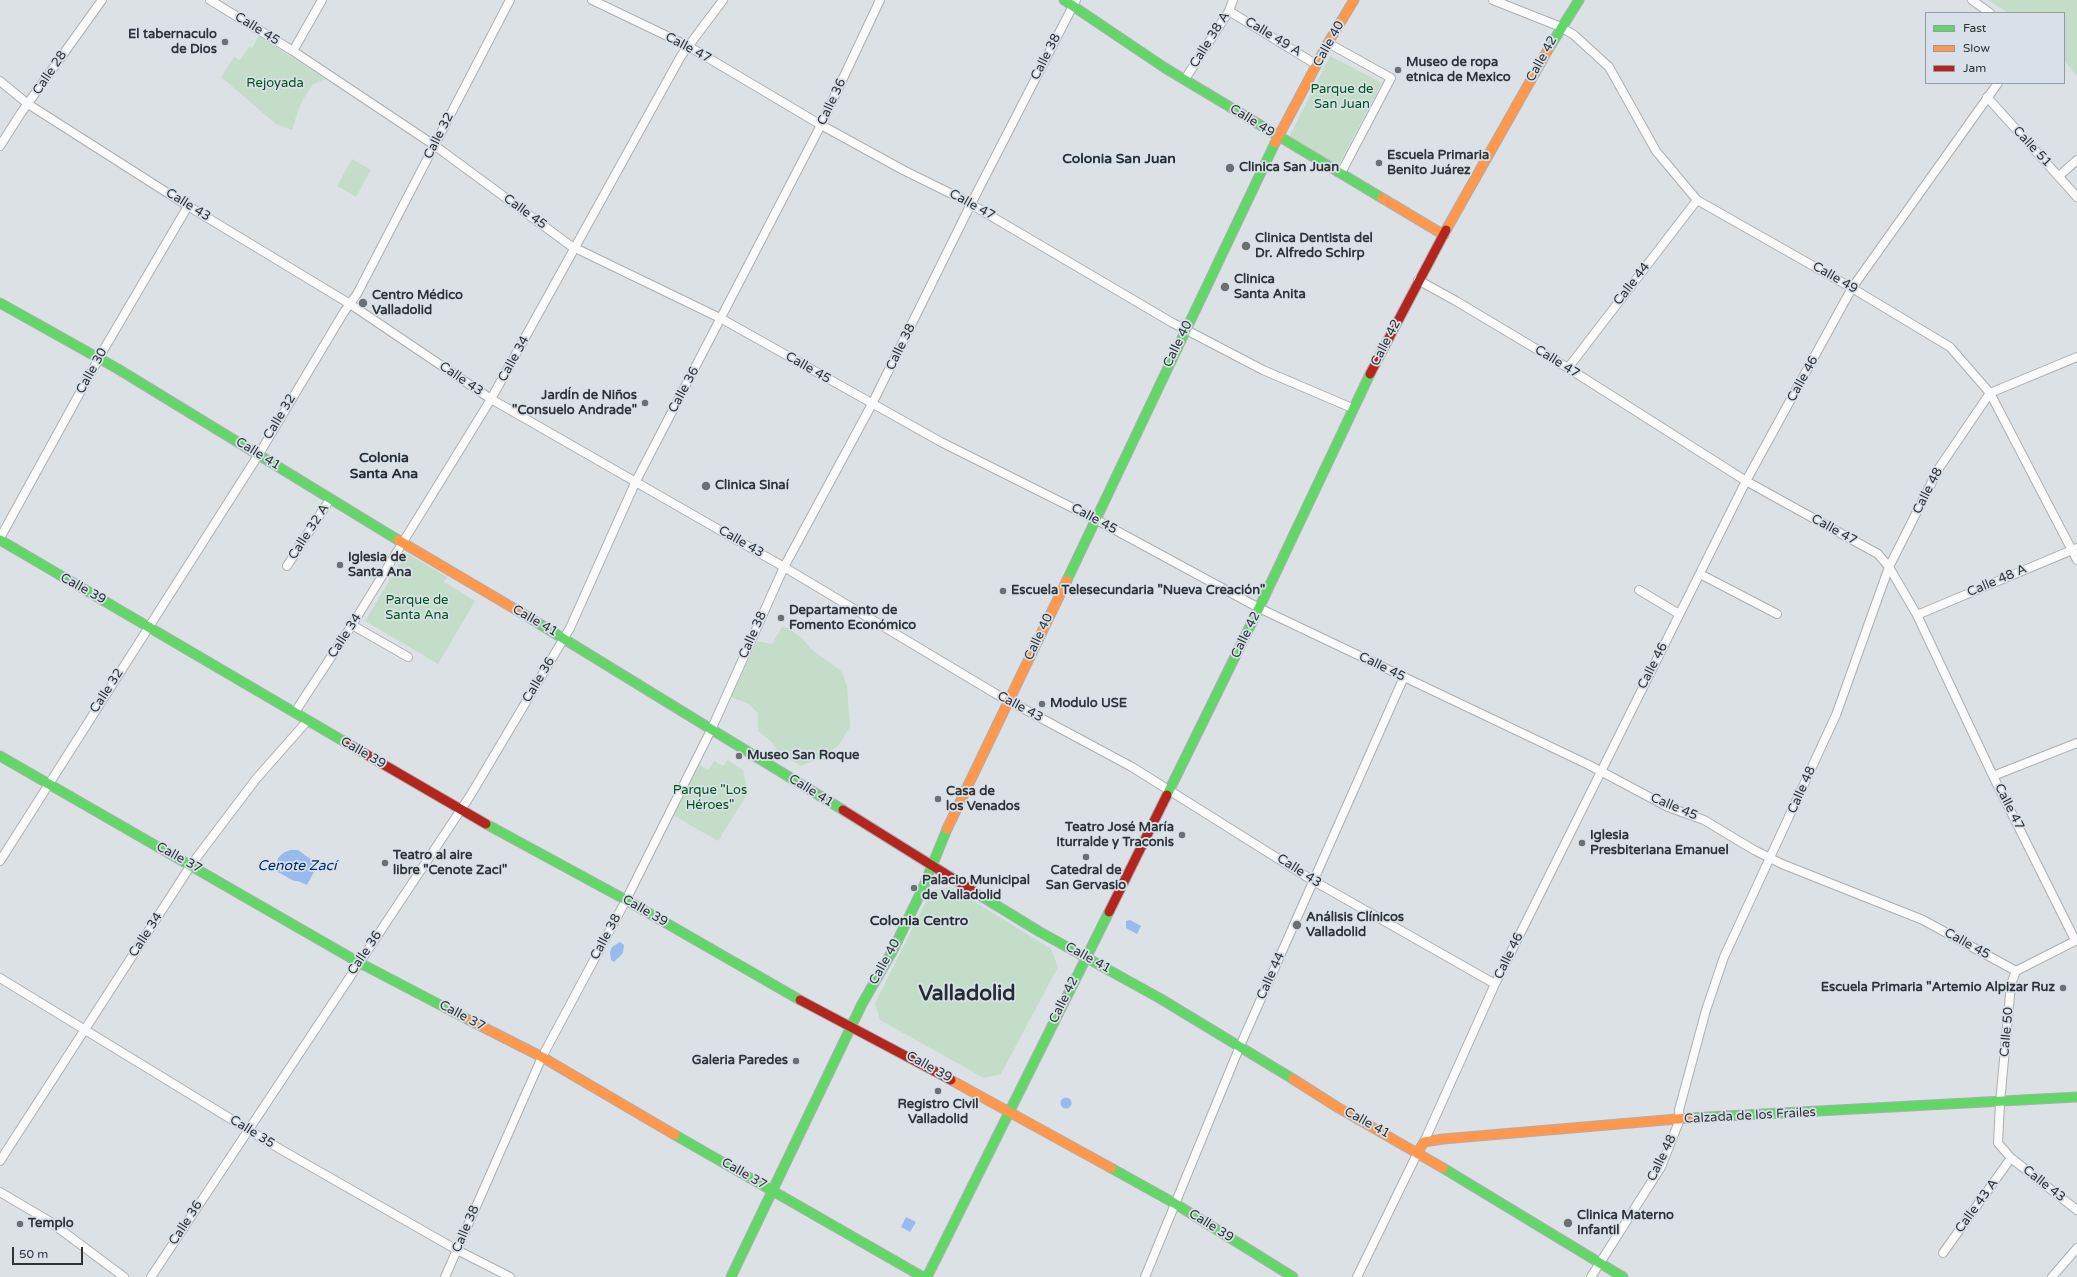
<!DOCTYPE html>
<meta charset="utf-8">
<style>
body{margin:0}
#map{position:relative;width:2077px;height:1277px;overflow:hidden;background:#dce1e5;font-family:"Varela Round",sans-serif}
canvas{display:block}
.legend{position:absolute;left:1925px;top:12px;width:140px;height:72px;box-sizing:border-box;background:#d8e1e9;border:1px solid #949ba1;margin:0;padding:5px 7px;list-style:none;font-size:12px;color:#2f3336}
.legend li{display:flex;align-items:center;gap:8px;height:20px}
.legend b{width:20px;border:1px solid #949ba1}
.scale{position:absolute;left:12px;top:1247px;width:71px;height:18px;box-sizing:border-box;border:2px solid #2f3336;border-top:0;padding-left:5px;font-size:12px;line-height:14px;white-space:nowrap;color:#2f3336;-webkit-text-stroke:3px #d8e1e9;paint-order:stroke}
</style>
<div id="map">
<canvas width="2077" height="1277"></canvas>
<ul class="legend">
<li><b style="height:5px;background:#63d668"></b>Fast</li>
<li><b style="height:5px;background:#ff974d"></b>Slow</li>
<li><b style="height:5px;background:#b3261e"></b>Jam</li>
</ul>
<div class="scale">50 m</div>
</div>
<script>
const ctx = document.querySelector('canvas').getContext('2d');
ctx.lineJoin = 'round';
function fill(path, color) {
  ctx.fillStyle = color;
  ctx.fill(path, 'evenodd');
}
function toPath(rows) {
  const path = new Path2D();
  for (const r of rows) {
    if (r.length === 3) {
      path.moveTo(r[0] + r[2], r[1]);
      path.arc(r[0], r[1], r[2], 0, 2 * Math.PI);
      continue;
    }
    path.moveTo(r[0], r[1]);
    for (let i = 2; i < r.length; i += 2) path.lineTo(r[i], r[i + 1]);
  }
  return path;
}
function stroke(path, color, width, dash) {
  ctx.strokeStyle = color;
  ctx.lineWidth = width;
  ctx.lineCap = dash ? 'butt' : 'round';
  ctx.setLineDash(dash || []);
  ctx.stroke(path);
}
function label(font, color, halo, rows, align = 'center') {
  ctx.font = font + ' "Varela Round",sans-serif';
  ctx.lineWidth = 3.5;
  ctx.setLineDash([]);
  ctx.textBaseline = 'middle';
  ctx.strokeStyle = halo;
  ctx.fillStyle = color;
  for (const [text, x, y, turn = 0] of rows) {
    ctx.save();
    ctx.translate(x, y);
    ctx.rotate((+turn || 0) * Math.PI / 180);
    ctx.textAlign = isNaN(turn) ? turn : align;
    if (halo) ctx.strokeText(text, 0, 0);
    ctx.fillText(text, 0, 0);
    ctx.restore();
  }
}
fill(toPath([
 [1988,0,2077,0,2077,76,2064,60,2064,13,2009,13],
 [259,36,325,79,312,85,300,105,292,130,276,124,221,77,234,57,240,60,249,47,252,48],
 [1330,56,1382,83,1338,166,1288,139],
 [352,159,371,170,356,197,337,186],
 [406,553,447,577,444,582,475,601,438,664,365,621],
 [782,627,788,628,803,639,811,649,842,672,847,686,850,727,838,746,820,758,801,766,778,752,772,742,758,731,758,713,749,704,731,697,757,641,772,644],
 [728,760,743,770,748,793,718,841,671,814,697,763,708,770,714,761,723,766],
 [951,887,1051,949,1058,967,1001,1074,984,1078,880,1020,875,1003,932,890]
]), '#c4ddc9');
fill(toPath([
 [290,850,298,850,312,860,314,872,307,885,298,881,294,881,276,871,278,858,283,853],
 [1130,920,1141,926,1137,934,1126,928,1126,921],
 [620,942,624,945,623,953,614,962,611,960,610,952,612,947],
 [1066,1103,5.5],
 [906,1217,916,1222,910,1232,901,1227]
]), '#97bbef');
const street = toPath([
 [210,0,293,51,434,145,571,246,722,319,941,442,1095,519,1259,608,1589,765,1668,807,1704,820,1754,850,1782,864,1923,920,2016,971],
 [592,0,688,46,821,125,905,171,962,199,1171,322,1263,370,1352,408],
 [1493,0,1561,27,1574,35,1609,67,1656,151,1697,200,1852,288,1950,347,1990,393,2077,560],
 [1972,0,1990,13],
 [1229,11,1317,65],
 [1328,43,1391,78,1341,173],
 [293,51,322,0],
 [1185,79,1229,11,1233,0],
 [0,81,28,104,188,206,350,304,491,399,784,567,996,694,1132,767,1312,880,1495,984],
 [1987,97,2077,197],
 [0,146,21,113,102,0],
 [2059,176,2077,160],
 [1418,280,1456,301,1568,368,1746,481,1878,554,1889,567,1917,615,1993,776,2075,940],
 [1568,368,1697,200],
 [0,538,104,349,188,206],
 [287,566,330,499],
 [1700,574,1777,614],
 [1639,590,1679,614],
 [1917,615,2077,548],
 [352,625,408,657],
 [295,712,352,625,491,399,681,56,723,0],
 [1993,776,2077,743],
 [0,861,259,454,344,312,357,294,510,0],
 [2077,940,2016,971,2011,984,2000,1103,1998,1143,2011,1158,2077,1210],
 [0,978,280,1149,457,1250,510,1277],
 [1424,1142,1495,984,1746,481,1852,288,1998,83],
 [0,1161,191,865,256,779,308,720],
 [0,1192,49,1221,124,1277],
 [1943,1253,2011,1158],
 [151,1277,470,796,570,628,636,481,821,125,880,0],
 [445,1277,542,1057,626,900,712,728,784,567,872,404,971,204,1076,0],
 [1145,1277,1240,1046,1404,677],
 [1357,1277,1418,1152],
 [1591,1277,1661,1167,1680,1119,1679,1110,1706,1010,1724,957,1836,715,1889,567,1939,468,1990,393,2077,357],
 [2052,1277,2077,1248]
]);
const fast = toPath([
 [1064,0,1165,68,1382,198],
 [1549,48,1579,0],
 [0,303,118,369,398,540],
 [0,540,350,745],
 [1067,580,1275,143],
 [520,612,843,810],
 [0,756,358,962,469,1020],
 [1167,795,1259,608,1370,374],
 [486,824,626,900,800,1000],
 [981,896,1040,932,1161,999,1293,1079],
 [1689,1118,2077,1097],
 [675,1135,923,1277],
 [1111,1168,1174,1203,1293,1277],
 [1443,1168,1623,1277],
 [731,1277,862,1004,893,950,923,888,947,829],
 [927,1277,1109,912]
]);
const slow = toPath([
 [1275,143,1328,43,1354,0],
 [1382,198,1444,235],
 [1446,230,1549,48],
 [398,540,520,612],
 [947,829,1067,580],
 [469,1020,542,1057,675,1135],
 [1293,1079,1337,1107,1443,1168],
 [951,1080,1111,1168],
 [1418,1152,1424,1142,1443,1139,1689,1118]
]);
const jam = toPath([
 [1370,374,1446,230],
 [350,745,486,824],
 [843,810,981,896],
 [1109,912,1167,795],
 [800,1000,951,1080]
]);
stroke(street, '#abafb2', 10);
stroke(fast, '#abafb2', 11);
stroke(slow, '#abafb2', 11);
stroke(jam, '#abafb2', 11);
stroke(street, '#fafafb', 8);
stroke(fast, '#63d668', 9);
stroke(slow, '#ff974d', 9);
stroke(jam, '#b3261e', 9);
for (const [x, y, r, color] of [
 [225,42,4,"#6c7073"],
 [1398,70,4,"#6c7073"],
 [1379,163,4,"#6c7073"],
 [1230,168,5,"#6c7073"],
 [1246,246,5,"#6c7073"],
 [1225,287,5,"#6c7073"],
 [363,303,5,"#6c7073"],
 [645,403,4,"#6c7073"],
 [706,486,5,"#6c7073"],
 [340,565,4,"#6c7073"],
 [1003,591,4,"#6c7073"],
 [781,618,4,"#6c7073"],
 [1042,704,4,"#6c7073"],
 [739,756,4,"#6c7073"],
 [938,799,4,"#6c7073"],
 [1182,835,4,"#6c7073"],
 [1582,843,4,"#6c7073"],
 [1086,857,4,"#6c7073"],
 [385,863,4,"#6c7073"],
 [914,888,4,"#6c7073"],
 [1297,925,5,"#6c7073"],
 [2063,988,4,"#6c7073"],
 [796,1061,4,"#6c7073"],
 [938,1091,4,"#6c7073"],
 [1568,1223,5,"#6c7073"],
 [20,1224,4,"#6c7073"]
]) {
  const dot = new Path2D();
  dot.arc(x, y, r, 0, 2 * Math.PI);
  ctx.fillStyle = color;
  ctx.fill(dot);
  stroke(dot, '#d8e1e9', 1.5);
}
label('13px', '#2f3336', '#d8e1e9', [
 ["Calle 45",257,29,32],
 ["Calle 49 A",1273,37,31],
 ["Calle 38 A",1210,40,-58],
 ["Calle 40",1329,44,-61],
 ["Calle 47",688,48,28],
 ["Calle 38",1046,57,-63],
 ["Calle 42",1542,59,-61],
 ["Calle 28",50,73,-56],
 ["Calle 36",832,102,-65],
 ["Calle 49",1252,121,32],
 ["Calle 32",439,136,-63],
 ["Calle 51",2032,147,47],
 ["Calle 43",188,205,32],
 ["Calle 47",972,205,29],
 ["Calle 45",525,212,36],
 ["Calle 49",1835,278,30],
 ["Calle 44",1632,284,-52],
 ["Calle 42",1386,343,-63],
 ["Calle 40",1178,344,-64],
 ["Calle 38",901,347,-64],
 ["Calle 34",514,359,-61],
 ["Calle 47",1557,362,32],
 ["Calle 45",808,368,30],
 ["Calle 30",92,371,-61],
 ["Calle 43",461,379,34],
 ["Calle 46",1803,379,-61],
 ["Calle 36",684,390,-62],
 ["Calle 32",280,417,-59],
 ["Calle 41",258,454,32],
 ["Calle 48",1928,491,-63],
 ["Calle 45",1094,519,28],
 ["Calle 47",1834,530,29],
 ["Calle 32 A",309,532,-57],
 ["Calle 43",741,542,30],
 ["Calle 48 A",1997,581,-23],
 ["Calle 39",83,589,29],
 ["Calle 41",535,621,30],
 ["Calle 38",753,635,-66],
 ["Calle 42",1246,635,-64],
 ["Calle 34",345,636,-57],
 ["Calle 40",1039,637,-65],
 ["Calle 46",1653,666,-63],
 ["Calle 45",1382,667,26],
 ["Calle 36",539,680,-59],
 ["Calle 32",107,691,-57],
 ["Calle 43",1020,707,28],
 ["Calle 39",363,753,30],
 ["Calle 48",1802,790,-66],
 ["Calle 41",811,791,32],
 ["Calle 45",1674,807,23],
 ["Calle 47",2009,807,63],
 ["Calle 37",179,858,29],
 ["Calle 43",1299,871,33],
 ["Calle 39",645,911,30],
 ["Calle 34",146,935,-57],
 ["Calle 38",606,937,-62],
 ["Calle 45",1967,944,29],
 ["Calle 36",365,953,-56],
 ["Calle 46",1509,956,-64],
 ["Calle 41",1088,958,29],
 ["Calle 40",885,962,-61],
 ["Calle 44",1271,976,-66],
 ["Calle 42",1064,1000,-64],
 ["Calle 37",462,1016,28],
 ["Calle 50",2007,1032,-85],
 ["Calle 39",929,1067,29],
 ["Calzada de los Frailes",1750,1116,-3],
 ["Calle 41",1367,1123,29],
 ["Calle 35",252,1132,32],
 ["Calle 48",1662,1158,-64],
 ["Calle 37",744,1174,30],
 ["Calle 43",2044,1184,38],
 ["Calle 43 A",1977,1206,-54],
 ["Calle 36",186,1223,-57],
 ["Calle 39",1211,1226,32],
 ["Calle 38",466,1229,-67]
]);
label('bold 13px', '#2f3336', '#d8e1e9', [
 ["El tabernaculo",217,35,"right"],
 ["de Dios",217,50,"right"],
 ["Museo de ropa",1406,63],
 ["etnica de Mexico",1406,78],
 ["Escuela Primaria",1387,156],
 ["Benito Juárez",1387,171],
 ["Clinica San Juan",1239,168],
 ["Clinica Dentista del",1255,239],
 ["Dr. Alfredo Schirp",1255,254],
 ["Clinica",1234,280],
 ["Santa Anita",1234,295],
 ["Centro Médico",372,296],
 ["Valladolid",372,311],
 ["JardÍn de Niños",637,396,"right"],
 ["\"Consuelo Andrade\"",637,411,"right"],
 ["Clinica Sinaí",715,486],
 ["Iglesia de",348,558],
 ["Santa Ana",348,573],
 ["Escuela Telesecundaria \"Nueva Creación\"",1011,591],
 ["Departamento de",789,611],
 ["Fomento Económico",789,626],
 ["Modulo USE",1050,704],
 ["Museo San Roque",747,756],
 ["Casa de",946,792],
 ["los Venados",946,807],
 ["Teatro José María",1174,828,"right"],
 ["Iturralde y Traconis",1174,843,"right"],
 ["Iglesia",1590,836],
 ["Presbiteriana Emanuel",1590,851],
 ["Teatro al aire",393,856],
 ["libre \"Cenote Zaci\"",393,871],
 ["Catedral de",1086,871,"center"],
 ["San Gervasio",1086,886,"center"],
 ["Palacio Municipal",922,881],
 ["de Valladolid",922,896],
 ["Análisis Clínicos",1306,918],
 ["Valladolid",1306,933],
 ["Escuela Primaria \"Artemio Alpizar Ruz",2055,988,"right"],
 ["Galeria Paredes",788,1061,"right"],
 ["Registro Civil",938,1105,"center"],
 ["Valladolid",938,1120,"center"],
 ["Clinica Materno",1577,1216],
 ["Infantil",1577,1231],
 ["Templo",28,1224]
], 'left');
label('13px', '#015415', '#d8e1e9', [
 ["Rejoyada",275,84],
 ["Parque de",1342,90],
 ["San Juan",1342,105],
 ["Parque de",417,601],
 ["Santa Ana",417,616],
 ["Parque \"Los",710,791],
 ["Héroes\"",710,806]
]);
label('bold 14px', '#252c32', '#d8e1e9', [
 ["Colonia San Juan",1119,159],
 ["Colonia",384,458],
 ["Santa Ana",384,474],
 ["Colonia Centro",919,921]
]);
label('italic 14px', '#002d6b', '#d8e1e9', [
 ["Cenote Zací",297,866]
]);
label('bold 21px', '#252c32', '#d8e1e9', [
 ["Valladolid",967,994]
]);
</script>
